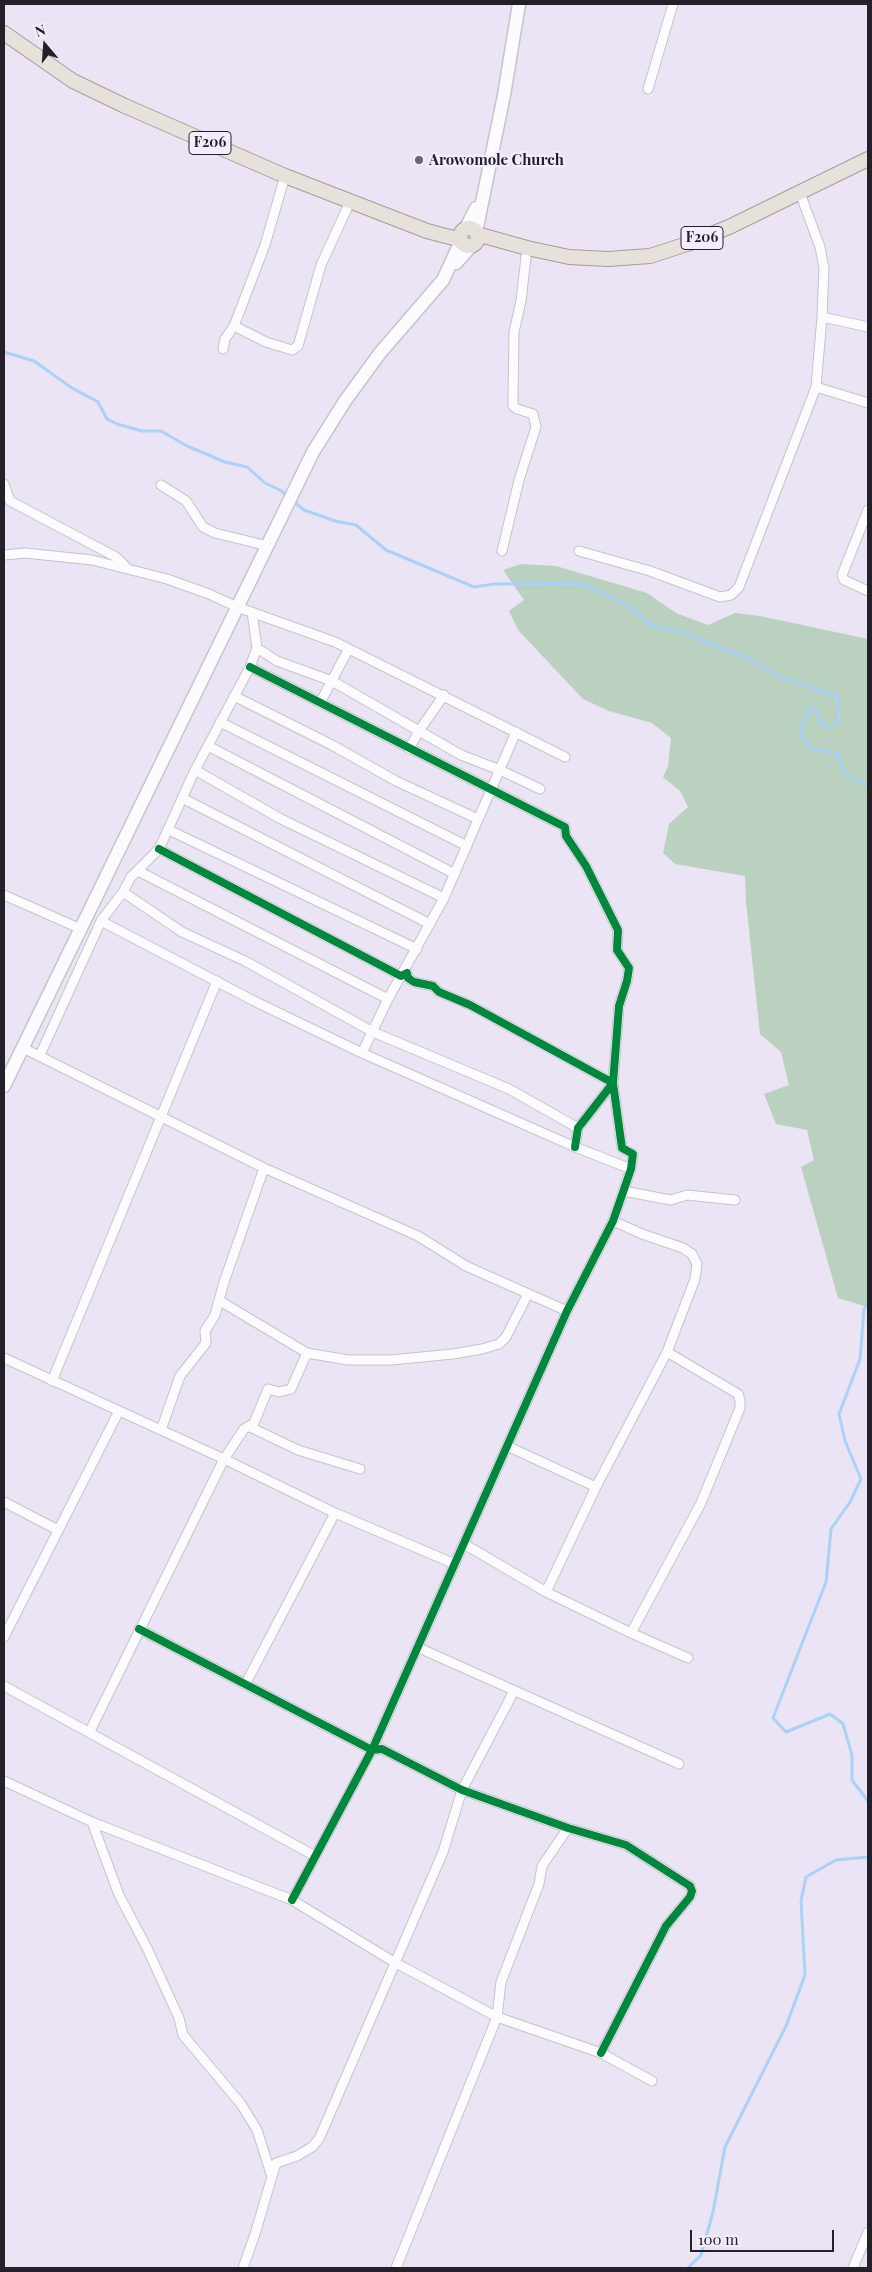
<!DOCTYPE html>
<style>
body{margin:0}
#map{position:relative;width:872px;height:2272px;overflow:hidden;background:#eae4f4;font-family:"Playfair Display",serif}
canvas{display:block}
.frame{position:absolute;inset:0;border:5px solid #24202a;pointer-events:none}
.north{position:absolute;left:20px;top:20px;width:50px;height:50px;-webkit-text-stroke:4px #f4edff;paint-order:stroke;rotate:342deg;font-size:14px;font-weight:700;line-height:20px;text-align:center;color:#24202a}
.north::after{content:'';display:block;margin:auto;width:18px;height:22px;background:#24202a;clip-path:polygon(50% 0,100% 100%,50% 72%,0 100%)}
.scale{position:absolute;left:690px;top:2230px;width:144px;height:22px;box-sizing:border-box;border:2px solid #24202a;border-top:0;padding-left:6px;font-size:15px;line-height:18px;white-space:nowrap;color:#24202a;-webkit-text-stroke:4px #f4edff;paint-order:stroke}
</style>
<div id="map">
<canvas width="872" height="2272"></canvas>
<div class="frame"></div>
<div class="north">N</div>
<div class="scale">100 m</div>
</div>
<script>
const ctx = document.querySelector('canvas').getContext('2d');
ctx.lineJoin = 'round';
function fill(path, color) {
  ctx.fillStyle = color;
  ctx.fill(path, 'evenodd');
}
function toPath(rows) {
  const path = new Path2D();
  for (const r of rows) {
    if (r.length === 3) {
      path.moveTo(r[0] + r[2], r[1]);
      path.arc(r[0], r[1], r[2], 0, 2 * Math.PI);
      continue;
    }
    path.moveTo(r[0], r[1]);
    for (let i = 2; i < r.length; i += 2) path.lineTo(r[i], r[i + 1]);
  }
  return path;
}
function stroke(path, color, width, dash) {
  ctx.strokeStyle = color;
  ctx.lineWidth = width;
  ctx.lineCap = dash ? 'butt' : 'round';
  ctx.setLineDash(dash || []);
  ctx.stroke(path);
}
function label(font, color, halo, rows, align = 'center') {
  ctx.font = font + ' "Playfair Display",serif';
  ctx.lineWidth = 4.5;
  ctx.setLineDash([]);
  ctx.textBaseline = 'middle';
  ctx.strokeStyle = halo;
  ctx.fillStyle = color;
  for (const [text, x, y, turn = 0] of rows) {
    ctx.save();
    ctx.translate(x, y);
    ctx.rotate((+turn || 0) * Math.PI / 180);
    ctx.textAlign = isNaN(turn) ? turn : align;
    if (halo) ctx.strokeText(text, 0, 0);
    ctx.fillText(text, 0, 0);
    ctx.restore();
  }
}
fill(toPath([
 [521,564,556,566,647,593,676,613,708,625,735,613,760,616,868,639,868,1307,838,1298,801,1167,814,1160,807,1130,776,1124,764,1094,789,1085,781,1052,760,1034,746,902,745,876,675,864,663,853,669,824,688,807,680,791,663,777,668,766,671,738,652,723,609,711,583,699,518,630,509,611,524,600,503,570]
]), '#bad1bf');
stroke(toPath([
 [4,352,34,361,72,388,98,402,107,419,117,424,142,431,161,431,187,446,225,462,247,467,265,483,280,490,288,496],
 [292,500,304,510,335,521,356,525,386,550,474,587,495,584,579,583,609,596,635,611,651,625,687,634,749,659,781,677,837,696,839,722,828,728,820,722,817,711,809,708,801,731,809,748,837,753,845,774,868,785],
 [868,1304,864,1309,860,1359,839,1414,845,1441,861,1479,850,1502,831,1529,826,1582,773,1718,786,1732,830,1714,843,1724,852,1755,852,1780,868,1801],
 [688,2268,701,2255,713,2212,725,2147,786,2026,805,1975,801,1901,806,1877,836,1860,868,1857]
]), '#aad2f6', 3);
const minor = toPath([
 [648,89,673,4],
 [822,317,868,327],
 [234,326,266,342,292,350,298,346,321,265,350,202],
 [223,349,225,339,234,326,265,245,285,176],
 [816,387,868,403],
 [4,484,10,501,116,557,126,567],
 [161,485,186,501,203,527,215,533,268,546],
 [868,510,842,575,844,580,868,591],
 [502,551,519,480,536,427,533,414,517,409,513,406,513,397,514,332,521,301,527,248],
 [579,551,650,571,720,597,731,595,739,587,816,387,822,317,824,268,820,247,800,193],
 [4,555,25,553,92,560,167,579,209,594,237,607,335,642,565,757],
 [257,648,277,661,332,681,461,755,500,770,540,789],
 [250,667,565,827,566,836,586,866,618,930,617,950,629,968,627,981,619,1006,613,1083,578,1128,575,1147],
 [234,696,332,745,396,781,478,819],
 [320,703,348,650],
 [220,722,467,846],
 [208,746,455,874],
 [409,749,419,731,444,695],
 [195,770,281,819,444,898],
 [182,798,430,924],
 [169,830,417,949],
 [159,849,401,976,407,973,408,978,414,982,433,986,439,992,470,1005,613,1083,622,1148,633,1154,631,1169,613,1221,567,1311,372,1750,292,1900],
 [138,871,388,999],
 [123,892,182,932,245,961,373,1032,509,1089,578,1128],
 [4,895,81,929],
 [101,921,254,1001,362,1053,575,1147,631,1169],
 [23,1048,264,1168,418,1236,466,1266,567,1311],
 [362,1053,388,999,444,898,516,732],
 [40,1055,101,921,123,892,131,877,159,849,195,770,250,667,257,648,252,612],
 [623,1191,671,1200,687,1195,735,1200],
 [220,1301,307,1353,348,1360,391,1360,453,1354,482,1349,499,1344,506,1337,528,1294],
 [4,1358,224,1459,335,1513,455,1564],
 [52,1381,217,981],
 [250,1427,298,1450,360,1469],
 [161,1430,180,1376,206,1343,205,1331,215,1315,224,1282,264,1168],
 [507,1446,596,1487],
 [4,1502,58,1530],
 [464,1544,546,1592,631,1633,688,1658],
 [546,1592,596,1487,667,1352,695,1279,697,1264,692,1254,683,1248,642,1234,613,1221],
 [139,1629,372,1750,382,1749,462,1790,568,1828,626,1845,690,1886,692,1891,690,1897,666,1926,601,2053],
 [631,1633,701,1503,740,1408,740,1400,738,1394,667,1352],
 [4,1637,119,1411],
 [419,1648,679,1764],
 [246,1683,335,1513],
 [4,1686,315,1856],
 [90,1731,224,1459,244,1429,254,1423,268,1389,279,1392,291,1389,307,1353],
 [4,1781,92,1822,292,1900,394,1962,497,2017,601,2053,652,2081],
 [92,1822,119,1895,147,1948,179,2018,183,2035,241,2104,257,2130,271,2174],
 [243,2268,255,2234,276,2163,297,2156,312,2147,319,2139,443,1852,462,1790,514,1691],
 [396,2268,497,2017,501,1982,539,1884,542,1866,568,1828],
 [853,2268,868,2232]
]);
const secondary = toPath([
 [466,228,476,208],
 [476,232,504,95,519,4],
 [456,263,472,245],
 [4,1086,313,452,345,401,380,353,443,280,461,241]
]);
const primary = toPath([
 [4,33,73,81,125,106,285,176,427,231,461,240],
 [469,237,9],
 [477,234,527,248,569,257,608,259,650,256,687,244,729,227,868,159]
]);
stroke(minor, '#c7c2ce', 11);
stroke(secondary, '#c7c2ce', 15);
stroke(primary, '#a89c96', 16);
stroke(minor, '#fcfbfd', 9);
stroke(secondary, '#fcfbfd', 12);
stroke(primary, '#e7e1dc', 14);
stroke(toPath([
 [250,667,565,827,566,836,586,866,618,930,617,950,629,968,627,981,619,1006,613,1083,578,1128,575,1147],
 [159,849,401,976,407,973,408,978,414,982,433,986,439,992,470,1005,613,1083,622,1148,633,1154,631,1169,613,1221,567,1311,372,1750,292,1900],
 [139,1629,372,1750,382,1749,462,1790,568,1828,626,1845,690,1886,692,1891,690,1897,666,1926,601,2053]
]), '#00873e', 8);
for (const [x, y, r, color] of [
 [419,160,5,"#696571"]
]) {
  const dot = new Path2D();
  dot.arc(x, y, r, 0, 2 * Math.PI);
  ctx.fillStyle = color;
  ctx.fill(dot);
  stroke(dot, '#f4edff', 2);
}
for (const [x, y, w] of [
 [210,143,42],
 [702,238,42]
]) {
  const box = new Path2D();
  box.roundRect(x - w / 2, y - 11.5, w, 23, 4);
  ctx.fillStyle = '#f4edff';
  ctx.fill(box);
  stroke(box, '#24202a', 1);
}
label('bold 14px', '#24202a', null, [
 ["F206",210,143],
 ["F206",702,238]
]);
label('bold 15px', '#24202a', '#f4edff', [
 ["Arowomole Church",429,160]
], 'left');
</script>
